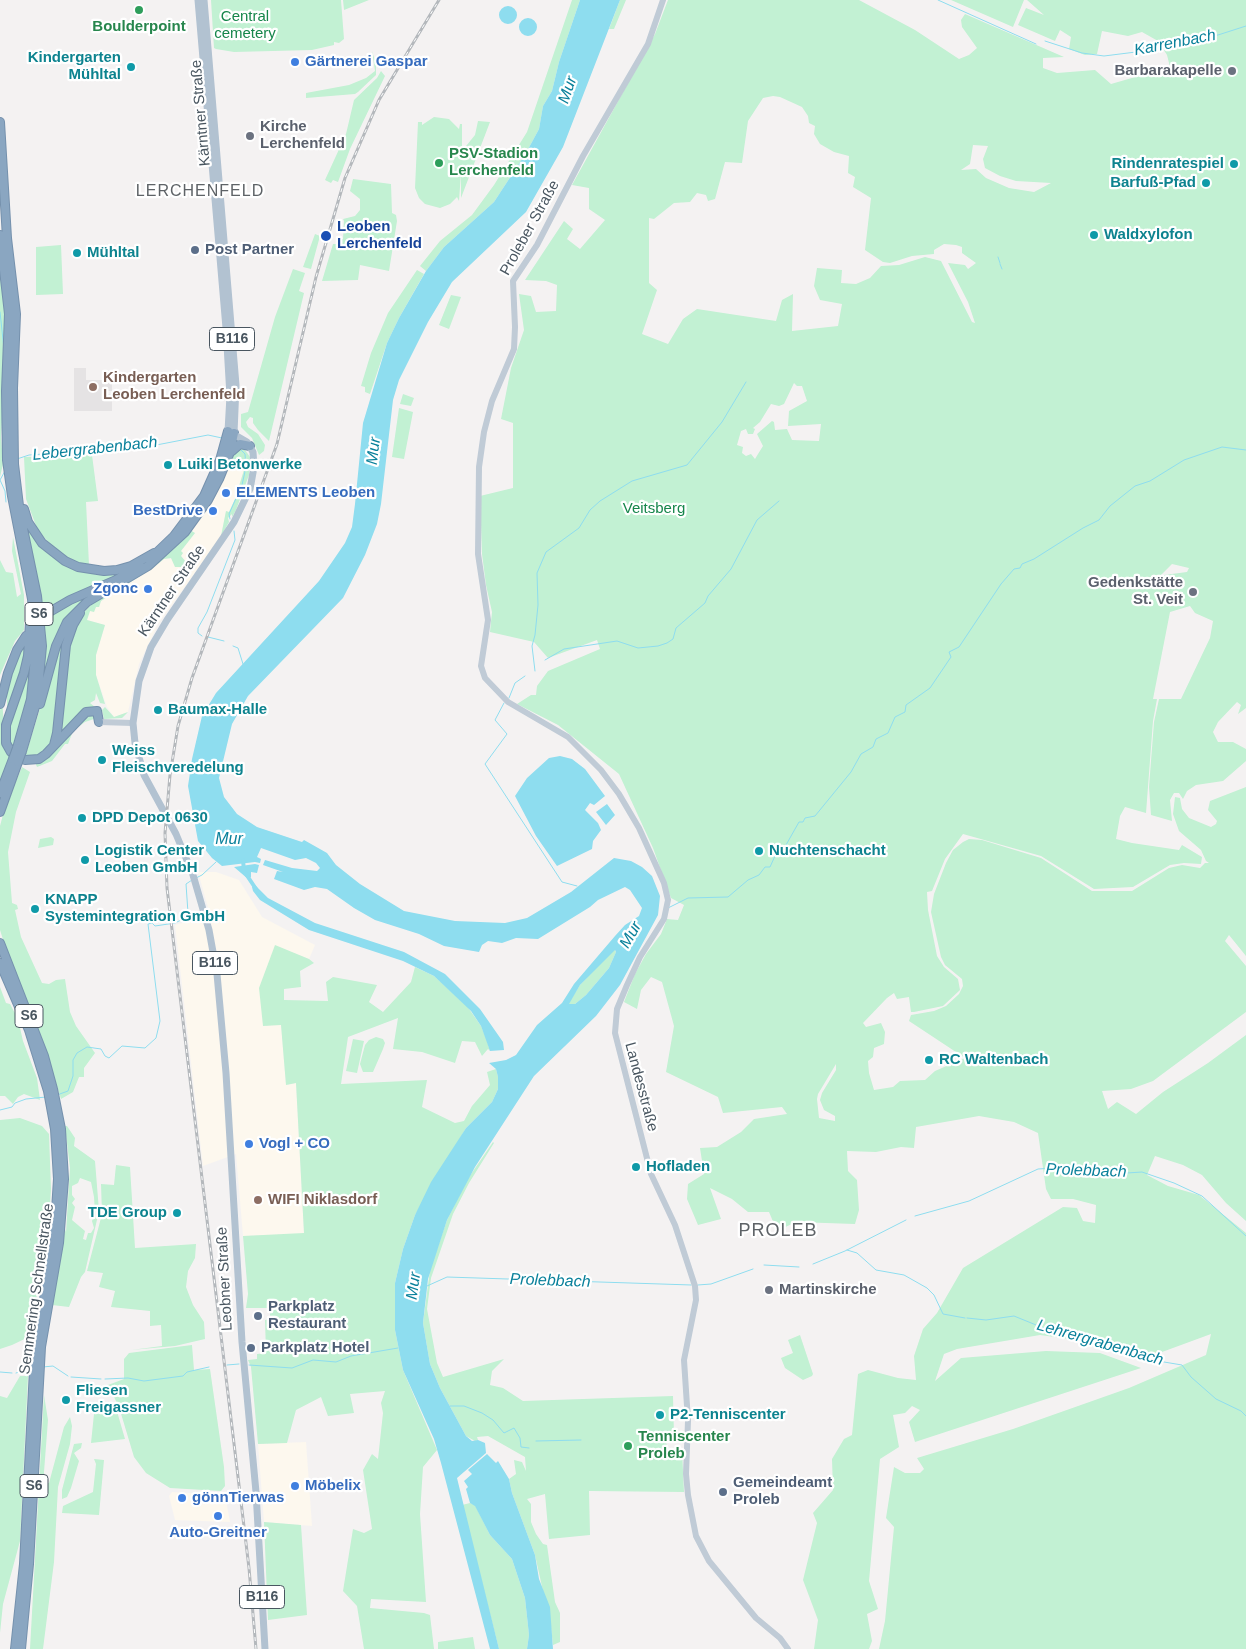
<!DOCTYPE html>
<meta charset="utf-8">
<style>
body{margin:0}
canvas{display:block;background:#f4f2f2}
</style>
<canvas width="1246" height="1649"></canvas>
<script>
const ctx = document.querySelector('canvas').getContext('2d');
ctx.lineJoin = 'round';
function fill(path, color) {
  ctx.fillStyle = color;
  ctx.fill(path, 'evenodd');
}
function toPath(rows) {
  const path = new Path2D();
  for (const r of rows) {
    if (r.length === 3) {
      path.moveTo(r[0] + r[2], r[1]);
      path.arc(r[0], r[1], r[2], 0, 2 * Math.PI);
      continue;
    }
    path.moveTo(r[0], r[1]);
    for (let i = 2; i < r.length; i += 2) path.lineTo(r[i], r[i + 1]);
  }
  return path;
}
function stroke(path, color, width, dash) {
  ctx.strokeStyle = color;
  ctx.lineWidth = width;
  ctx.lineCap = dash ? 'butt' : 'round';
  ctx.setLineDash(dash || []);
  ctx.stroke(path);
}
function label(font, color, halo, rows, align = 'center') {
  ctx.font = font + ' Helvetica,sans-serif';
  ctx.lineWidth = 4.5;
  ctx.setLineDash([]);
  ctx.textBaseline = 'middle';
  ctx.strokeStyle = halo;
  ctx.fillStyle = color;
  for (const [text, x, y, turn = 0] of rows) {
    ctx.save();
    ctx.translate(x, y);
    ctx.rotate((+turn || 0) * Math.PI / 180);
    ctx.textAlign = isNaN(turn) ? turn : align;
    if (halo) ctx.strokeText(text, 0, 0);
    ctx.fillText(text, 0, 0);
    ctx.restore();
  }
}
fill(toPath([
 [230,464,244,470,235,499,229,512,226,511,221,536,158,624,139,664,128,712,114,717,107,707,96,675,96,655,105,625,87,620,90,611,96,607,99,607,101,601,154,567,164,558,186,561,181,556,181,551,195,533,190,530,208,505],
 [198,872,216,872,239,880,262,917,315,945,309,959,275,946,263,1026,281,1024,286,1085,296,1083,304,1234,243,1236,236,1154,203,1166,175,925,210,915],
 [306,1442,312,1526,264,1522,258,1444],
 [172,1492,225,1495,230,1522,175,1520,169,1496]
]), '#fdf8ee');
fill(toPath([
 [74,368,86,368,86,380,108,380,108,383,112,383,112,391,107,391,107,394,112,395,112,411,74,411]
]), '#e5e3e4');
fill(toPath([
 [211,0,341,0,344,39,339,43,334,42,334,45,312,50,234,52,216,49,214,48],
 [343,0,369,0,344,10],
 [572,0,580,0,559,62,552,91,543,106,539,129,526,153,494,202,444,247,426,271,420,266,440,241,472,215,494,185,527,132],
 [620,0,626,0,614,29,609,29],
 [668,0,859,0,915,30,959,59,969,55,977,48,962,27,961,20,965,14,1064,57,1043,58,1043,68,1057,73,1095,70,1111,84,1170,67,1167,55,1158,41,1142,32,1128,36,1102,31,1097,54,1085,55,1069,49,1071,37,1060,30,1055,41,1018,25,1026,8,1044,15,1027,0,1246,0,1246,708,1238,714,1241,705,1237,702,1218,722,1213,732,1218,742,1233,742,1246,749,1246,761,1223,781,1196,785,1187,791,1183,799,1179,793,1174,793,1170,800,1172,821,1151,815,1149,787,1154,722,1159,699,1181,699,1210,638,1213,621,1195,613,1190,606,1170,612,1153,699,1157,699,1153,721,1146,813,1125,807,1120,816,1116,839,1132,843,1179,850,1182,845,1202,857,1201,864,1184,863,1170,865,1133,887,1094,889,1041,856,963,834,945,859,932,891,927,892,928,910,937,956,944,967,958,979,960,990,943,1006,914,1012,911,1012,909,997,897,999,894,993,887,998,863,1023,866,1027,881,1023,885,1032,884,1044,874,1048,873,1057,868,1061,869,1073,874,1090,893,1087,900,1081,925,1080,935,1071,965,1058,909,1021,911,1015,934,1011,946,1006,959,994,963,986,962,979,945,965,941,957,931,912,934,894,946,863,953,850,963,842,969,839,982,840,1041,858,1092,891,1132,891,1169,868,1182,865,1200,868,1205,863,1209,863,1206,861,1201,850,1179,831,1173,814,1175,797,1180,798,1182,809,1189,818,1211,827,1216,824,1217,821,1208,810,1210,801,1246,787,1246,956,1229,935,1225,941,1246,966,1246,1012,1153,1081,1131,1089,1102,1091,1108,1109,1117,1102,1136,1114,1163,1092,1208,1063,1246,1035,1246,1221,1226,1203,1202,1175,1183,1165,1155,1156,1147,1175,1168,1186,1199,1195,1246,1233,1246,1649,879,1649,885,1621,894,1527,886,1518,894,1467,905,1473,920,1473,924,1469,917,1458,1013,1429,1129,1388,1206,1355,1211,1334,1143,1359,1091,1342,1040,1335,957,1349,944,1354,935,1381,961,1358,1046,1351,1100,1353,1141,1368,915,1442,909,1422,920,1410,912,1406,905,1413,893,1415,899,1447,880,1459,869,1581,878,1609,867,1614,872,1641,869,1649,814,1649,818,1620,803,1580,817,1523,813,1513,833,1490,832,1459,844,1439,852,1435,858,1374,868,1370,898,1378,916,1380,914,1356,923,1329,937,1313,963,1268,1063,1207,1077,1208,1083,1221,1095,1223,1096,1205,1073,1199,1051,1199,1046,1189,1038,1133,1014,1122,979,1116,916,1127,914,1148,901,1147,876,1152,847,1151,848,1171,857,1180,859,1210,855,1224,796,1222,777,1231,769,1212,748,1212,732,1199,710,1188,721,1219,698,1225,687,1199,688,1184,704,1174,700,1148,717,1147,741,1132,754,1119,787,1114,782,1107,723,1113,718,1097,666,1072,674,1026,662,982,651,977,641,990,637,1009,624,1002,635,974,646,954,661,934,667,919,678,920,684,905,671,898,653,848,619,774,558,725,517,704,531,695,536,695,537,686,548,671,600,649,597,640,548,658,534,642,490,632,492,612,486,585,482,554,480,496,513,488,513,423,501,419,511,368,524,330,519,294,531,296,536,312,556,311,557,285,546,281,525,280,564,221,573,229,567,239,580,249,605,220,589,209,589,188,572,185,655,34],
 [773,96,780,97,802,107,808,116,809,123,815,126,814,134,820,144,834,152,849,156,848,173,855,177,853,187,871,198,865,250,883,262,890,263,912,256,934,254,934,250,944,244,956,245,962,247,962,253,976,263,968,269,965,265,948,263,968,302,975,323,972,322,941,261,925,257,899,265,881,266,870,278,856,284,841,283,842,270,817,268,814,286,820,300,842,304,838,326,792,331,793,294,782,300,776,321,697,309,683,319,668,344,642,334,657,290,649,283,649,218,654,219,674,203,690,202,697,193,706,195,708,201,715,199,725,162,742,163,748,121,763,98],
 [973,145,988,146,983,159,985,168,1000,176,1016,181,1051,183,1034,192,1009,188,986,178,976,169,961,170,970,164],
 [794,383,797,386,802,386,807,401,789,411,788,426,821,424,819,441,792,440,787,429,775,430,774,422,772,421,757,434,763,446,758,454,755,459,751,454,746,456,742,453,743,447,737,445,741,431,746,429,748,434,753,434,755,429,753,428,760,422,771,404,779,406,784,404],
 [1172,564,1189,568,1187,572,1164,575,1157,579],
 [836,1064,836,1070,822,1093,820,1100,824,1110,835,1116,835,1121,819,1118,817,1099,818,1094],
 [951,0,1024,0,1013,27],
 [372,51,376,64,376,75,358,92,355,94,306,98,306,93,349,85,366,78,375,71],
 [381,71,385,76,350,149,338,182,333,180,331,183,325,180,346,134,354,100,377,78],
 [434,117,449,119,459,129,460,124,462,124,462,151,475,135,478,121,490,122,461,198,461,173,459,201,457,197,450,204,440,208,425,204,419,198,415,188,418,122,422,122,422,125],
 [353,179,391,184,392,213,396,215,397,221,389,271,360,265,358,280,322,281,333,244,338,244,339,239,343,239,344,221,343,219,355,216,360,210,360,199,350,191],
 [315,234,320,236,311,269,303,267],
 [61,245,63,294,36,295,36,247],
 [0,250,8,320,1,437,3,464,0,477],
 [293,269,305,273,299,291,304,293,269,441,258,430,253,423,253,418,250,417,246,422,248,427,258,434,265,445,264,451,259,455,252,438,241,427,241,414,248,412,275,317],
 [417,270,424,274,399,318,387,343,370,394,365,392,365,387,361,386,371,353,388,313],
 [451,295,461,297,449,329,439,325],
 [403,394,414,398,411,406,400,404],
 [399,408,413,412,404,459,392,457],
 [243,447,250,457,249,475,236,510,232,517,232,514,228,518,229,522,221,536,226,511,229,512,235,499,244,470,230,464,235,450],
 [92,455,98,501,86,502,89,565,79,564,58,552,38,531,26,499,24,457],
 [25,523,31,531,75,567,130,568,58,608,105,587,71,614,44,676,43,615],
 [190,530,195,533,181,551,183,553,181,556,186,562,183,567,175,567,171,558,164,559,154,567,101,601,99,607,96,607,94,612,90,611,87,620,105,625,96,655,96,675,105,704,100,703,96,693,95,700,90,703,95,707,86,709,59,735,67,650,82,614,94,602,158,561],
 [13,537,24,595,24,630,15,641,0,675,0,560,6,572,13,573,17,597,21,594,12,551],
 [28,607,28,628,27,653,7,714,7,682,15,658,27,638,26,616],
 [69,629,54,740,42,755,25,757,63,634],
 [32,641,31,678,26,706,12,750,6,736],
 [2,699,4,726,11,753,0,782,0,711],
 [105,707,114,717,128,712,122,718,104,719,102,710],
 [92,711,95,717,94,719,85,722,73,731,68,744,65,744,52,761,37,767,35,762],
 [22,767,30,772,16,812,8,852,12,903,17,905,18,909,15,910,21,937,42,983,49,984,56,980,65,979,70,1012,76,1026,95,1053,84,1068,84,1077,79,1077,73,1092,61,1099,41,1036,14,974,0,930,0,826,5,807],
 [51,837,54,839,53,845,38,848,40,839],
 [275,945,309,959,314,963,300,971,301,987,284,989,284,1000,328,1001,326,982,333,977,377,985,369,1002,383,1012,411,982,415,967,434,976,467,1006,481,1026,487,1041,490,1051,488,1049,482,1056,475,1042,462,1041,455,1063,422,1052,393,1049,398,1018,348,1037,341,1084,427,1080,422,1107,455,1123,464,1121,472,1106,490,1085,487,1072,496,1069,498,1077,498,1089,492,1102,466,1128,415,1215,403,1249,395,1283,395,1330,403,1370,437,1450,423,1467,420,1514,426,1602,371,1599,370,1608,424,1613,430,1615,434,1649,364,1649,357,1606,343,1591,353,1529,364,1533,372,1529,363,1470,372,1454,378,1459,383,1413,381,1403,385,1391,350,1394,354,1413,328,1416,321,1397,296,1410,287,1443,258,1444,251,1367,248,1360,257,1359,257,1354,266,1353,265,1320,270,1319,270,1308,246,1308,248,1294,243,1236,304,1233,296,1083,286,1085,281,1025,263,1026,259,988],
 [614,949,616,952,609,968,586,995,575,1004,568,1004,580,985],
 [0,987,6,1003,10,1004,18,1019,23,1041,37,1078,40,1100,24,1094,18,1097,13,1104,5,1096,0,1096],
 [376,1037,383,1039,385,1043,383,1049,373,1072,363,1072,360,1064,365,1045,369,1040],
 [353,1039,364,1041,357,1073,346,1071],
 [20,1118,42,1126,49,1134,51,1189,49,1221,40,1260,33,1335,12,1345,0,1349,0,1120],
 [65,1126,67,1126,75,1138,74,1146,95,1161,99,1211,85,1272,81,1277,69,1307,52,1305,65,1229,66,1232,70,1168],
 [80,1178,91,1182,94,1197,95,1213,92,1221,94,1228,91,1233,88,1233,86,1240,83,1239,85,1231,72,1220,75,1207,72,1203,75,1199,72,1195,72,1186,78,1183],
 [493,1142,494,1143,469,1183,453,1214,431,1278,427,1309,437,1363,443,1377,504,1359,492,1371,490,1385,503,1388,523,1401,673,1396,674,1436,666,1437,667,1450,682,1449,684,1492,589,1491,590,1535,549,1539,545,1494,527,1499,531,1504,531,1522,536,1534,543,1544,547,1545,555,1602,560,1613,560,1642,553,1645,551,1627,535,1555,512,1493,509,1479,516,1474,514,1460,522,1462,526,1471,525,1457,488,1436,477,1437,478,1440,475,1441,466,1436,440,1388,430,1364,423,1323,430,1270,447,1220,467,1180],
 [116,1165,130,1167,135,1248,196,1244,195,1258,188,1271,186,1287,193,1305,204,1322,205,1339,175,1346,131,1350,162,1346,161,1325,150,1326,150,1311,111,1307,115,1291,99,1287,103,1273,87,1271,102,1214,101,1184,114,1185],
 [800,1335,813,1374,812,1376,803,1380,785,1368,781,1358,793,1353,788,1340],
 [192,1345,194,1370,210,1369,224,1467,225,1486,221,1491,170,1488,146,1473,134,1457,119,1407,108,1385,124,1379,124,1359,129,1353],
 [20,1376,28,1376,20,1541,3,1604,0,1633,0,1396,7,1398],
 [44,1395,48,1420,44,1472,45,1483,49,1483,64,1427,70,1417,72,1426,70,1444,58,1487,54,1562,43,1649,30,1649],
 [116,1408,125,1439,91,1443,94,1414],
 [82,1443,81,1448,74,1453,79,1461,71,1488,67,1497,62,1499,62,1490,74,1444],
 [94,1459,104,1460,99,1515,62,1513,63,1506,93,1492,96,1464],
 [470,1503,475,1505,490,1535,512,1559,525,1598,529,1635,527,1649,499,1649,462,1505],
 [264,1522,301,1525,307,1615,268,1620],
 [473,1637,475,1649,438,1649,438,1642]
]), '#c2f1d3');
fill(toPath([
 [580,0,620,0,563,147,526,212,452,282,428,322,399,380,393,400,381,504,377,524,365,555,343,598,248,696,232,724,219,778,224,797,237,814,257,827,302,842,304,840,327,853,336,865,360,884,404,911,455,921,505,923,527,918,571,892,614,858,631,861,642,867,652,876,660,896,658,915,620,985,596,1016,534,1076,475,1167,447,1220,428,1279,423,1323,430,1364,440,1388,466,1436,472,1441,478,1440,485,1443,486,1453,457,1478,499,1649,490,1649,441,1463,434,1439,403,1370,395,1330,395,1283,403,1249,415,1215,431,1182,466,1128,492,1102,498,1089,498,1077,496,1069,489,1063,506,1060,516,1055,537,1025,562,1003,574,984,615,936,625,925,639,916,642,908,630,890,625,887,598,900,590,907,538,939,516,938,502,943,488,941,482,945,479,952,444,946,419,934,375,920,354,908,327,889,315,887,304,890,274,879,277,871,283,872,263,865,265,860,292,868,317,871,320,868,316,863,306,858,295,860,261,848,257,857,261,859,260,863,255,862,222,866,212,858,198,841,188,786,192,759,202,716,216,693,319,581,345,543,352,527,355,504,363,423,387,343,399,318,426,271,444,247,494,202,526,153,539,129,543,106,552,91,559,62],
 [615,950,616,952,609,968,586,995,575,1004,569,1004,580,985],
 [508,15,9],
 [528,27,9],
 [1143,44,1152,45,1141,54,1136,54,1137,47],
 [560,756,572,759,585,769,605,796,594,805,590,803,585,810,598,823,601,830,593,841,592,849,557,866,536,836,515,796,527,778,549,758],
 [607,804,615,815,606,825,596,812],
 [255,864,259,865,257,873,251,872,251,877,248,879,234,867],
 [255,885,268,898,315,923,404,952,445,974,480,1009,503,1042,504,1050,490,1051,481,1026,471,1011,434,976,403,961,309,930,260,900,253,891,252,887],
 [487,1454,496,1463,498,1461,509,1479,512,1493,535,1555,539,1579,550,1607,553,1649,527,1649,529,1635,525,1598,512,1559,490,1535,475,1506,470,1503,466,1489,468,1487,464,1481,472,1474,468,1470]
]), '#8eddef');
stroke(toPath([
 [938,0,1036,44],
 [1045,41,1082,53,1104,56,1136,52],
 [1152,46,1218,35,1246,26],
 [998,257,1000,263],
 [1000,264,1002,269],
 [0,312,4,349],
 [17,459,29,455,146,447,208,435,222,438],
 [5,471,0,480,5,491,6,502],
 [230,519,229,514,242,485,246,467,245,454,239,448],
 [202,636,198,633,198,628,207,612,235,540,234,531],
 [208,637,224,641],
 [233,646,238,648,243,664],
 [545,660,564,649,617,641,638,648,658,646,667,643,673,639,676,628,705,603,708,596,731,569,757,520,779,501],
 [535,671,532,646,535,635,538,605,537,573,546,552,579,528,590,510,600,501,632,481,687,465,722,422,746,382],
 [509,698,515,683,525,676],
 [504,703,495,720,507,734,485,764,562,882,577,886],
 [196,878,202,875,216,862],
 [668,908,688,898,728,897,748,880,759,875,765,867,770,867,775,856,782,852,799,822,803,822,805,818,815,816,851,772,861,754,873,747,876,739,888,733,895,717,905,712,906,705,930,688,951,657,949,652,959,647,1001,584,1014,569,1020,568,1022,564,1034,559,1083,528,1099,520,1110,506,1135,486,1150,481,1184,460,1222,447,1246,450],
 [57,1095,68,1091,73,1076,73,1060,77,1053,87,1047,101,1049,105,1056,109,1058,122,1046,145,1048,156,1038,160,1021,148,924,152,923,155,926,175,923,183,919,188,913,186,884,192,880],
 [0,1110,12,1107,15,1103,26,1099,46,1097],
 [915,1216,969,1201,1038,1169,1069,1167,1112,1174,1142,1172,1174,1183,1202,1196,1246,1236],
 [847,1250,857,1253,876,1270,904,1275,927,1288,934,1295,943,1314,965,1318],
 [813,1264,845,1251,906,1220],
 [764,1265,799,1267],
 [698,1285,711,1284,753,1269],
 [427,1286,447,1277,691,1285],
 [967,1318,986,1320,1014,1316,1046,1329,1065,1334,1083,1335,1123,1350,1140,1353,1152,1360,1182,1365,1191,1377,1216,1399,1241,1411,1246,1416],
 [227,1365,239,1364],
 [249,1365,292,1368,313,1360,336,1362,351,1356,398,1348],
 [43,1367,53,1366,68,1376],
 [0,1372,12,1373],
 [16,1373,32,1368],
 [71,1377,101,1379],
 [105,1379,128,1378,144,1381,183,1376,187,1372,209,1367],
 [450,1406,464,1406,482,1413,493,1420,504,1433,514,1428,520,1438,521,1447,529,1448],
 [536,1441,581,1440]
]), '#8eddef', 1);
stroke(toPath([
 [243,860,244,871,256,889]
]), '#8eddef', 4);
const highway = toPath([
 [0,122,7,238,16,314,13,388,14,464,20,514,37,596,42,646,37,700,22,751],
 [0,235,9,314,6,391,7,460,12,496,32,599,36,647,31,699,17,748],
 [232,451,240,444,250,446],
 [24,509,28,522,42,543,65,561,78,567,104,571,117,570,131,566,154,553],
 [151,558,174,536,204,496,220,460,228,431],
 [46,614,70,600,116,580,140,566],
 [30,622,28,656,24,673,6,725,6,743,11,752,25,760,39,759,46,754,86,712,97,711,99,722],
 [0,704,8,673,17,650,26,636],
 [40,704,56,646,67,622,87,602,148,566,185,532,208,500,219,479,230,452,234,433],
 [54,745,57,733,66,645,73,625,80,613],
 [0,793,13,759],
 [0,812,18,762],
 [0,943,44,1056,53,1089,61,1129,64,1179,59,1243,41,1347,29,1564,21,1649],
 [0,963,29,1030,48,1091,55,1129,58,1179,54,1242,35,1350,24,1564,15,1649]
]);
stroke(highway, '#7591ad', 10);
stroke(toPath([
 [663,0,648,44,583,156,537,245,513,281,515,327,514,349,492,401,484,432,479,467,478,554,488,620,481,666,485,678,508,702,568,737,601,770,619,794,639,828,664,883,668,900,664,919,640,957,627,985,617,1009,615,1033,651,1174,675,1225,695,1286,696,1300,684,1360,688,1421,686,1474,688,1495,696,1536,709,1561,756,1618,780,1638,788,1649],
 [99,722,133,723]
]), '#c0cbd6', 6);
stroke(toPath([
 [198,0,226,328,230,396,228,431,247,442,253,452,254,467,250,489,234,522,167,620,151,647,139,681,133,723,135,743,144,775,176,834,193,875,209,930,217,974,226,1073,242,1342,256,1492,265,1649],
 [204,0,236,385,234,433]
]), '#b2c2d1', 7);
stroke(highway, '#8aa6c1', 8);
const rail = toPath([
 [256,1649,249,1568,167,888,165,833,170,775,178,726,192,678,277,444,316,277,345,178,379,100,439,0]
]);
stroke(rail, '#b4b8bc', 3);
stroke(rail, '#fff', 1, [4]);
const highwayBridge = toPath([
 [13,759,17,748],
 [18,762,22,751]
]);
stroke(highwayBridge, '#7591ad', 10, []);
stroke(highwayBridge, '#8aa6c1', 8);
for (const [x, y, r, color] of [
 [139,10,5,"#2e9e5b"],
 [295,62,5,"#3f7fe0"],
 [131,67,5,"#0f9aa8"],
 [1232,71,5,"#6b7280"],
 [250,136,5,"#6b7280"],
 [439,163,5,"#2e9e5b"],
 [1234,164,5,"#0f9aa8"],
 [1206,183,5,"#0f9aa8"],
 [1094,235,5,"#0f9aa8"],
 [326,236,6,"#1a4fb4"],
 [195,250,5,"#5c6f8a"],
 [77,253,5,"#0f9aa8"],
 [93,387,5,"#8d6e63"],
 [168,465,5,"#0f9aa8"],
 [226,493,5,"#3f7fe0"],
 [213,511,5,"#3f7fe0"],
 [148,589,5,"#3f7fe0"],
 [1193,592,5,"#6b7280"],
 [158,710,5,"#0f9aa8"],
 [102,760,5,"#0f9aa8"],
 [82,818,5,"#0f9aa8"],
 [759,851,5,"#0f9aa8"],
 [85,860,5,"#0f9aa8"],
 [35,909,5,"#0f9aa8"],
 [929,1060,5,"#0f9aa8"],
 [249,1144,5,"#3f7fe0"],
 [636,1167,5,"#0f9aa8"],
 [258,1200,5,"#8d6e63"],
 [177,1213,5,"#0f9aa8"],
 [769,1290,5,"#6b7280"],
 [258,1316,5,"#5c6f8a"],
 [251,1348,5,"#5c6f8a"],
 [66,1400,5,"#0f9aa8"],
 [660,1415,5,"#0f9aa8"],
 [628,1446,5,"#2e9e5b"],
 [295,1486,5,"#3f7fe0"],
 [723,1492,5,"#5c6f8a"],
 [182,1498,5,"#3f7fe0"],
 [218,1516,5,"#3f7fe0"]
]) {
  const dot = new Path2D();
  dot.arc(x, y, r, 0, 2 * Math.PI);
  ctx.fillStyle = color;
  ctx.fill(dot);
  stroke(dot, '#fff', 2);
}
for (const [x, y, w] of [
 [232,339,45],
 [39,614,28],
 [215,963,45],
 [29,1016,28],
 [34,1486,28],
 [262,1597,45]
]) {
  const box = new Path2D();
  box.roundRect(x - w / 2, y - 11.5, w, 23, 4);
  ctx.fillStyle = '#fff';
  ctx.fill(box);
  stroke(box, '#495660', 1);
}
label('bold 14px', '#495660', null, [
 ["B116",232,339],
 ["S6",39,614],
 ["B116",215,963],
 ["S6",29,1016],
 ["S6",34,1486],
 ["B116",262,1597]
]);
label('15px', '#16864b', '#fff', [
 ["Central",245,17],
 ["cemetery",245,34],
 ["Veitsberg",654,509]
]);
label('bold 15px', '#27864d', '#fff', [
 ["Boulderpoint",139,27,"center"],
 ["PSV-Stadion",449,154],
 ["Lerchenfeld",449,171],
 ["Tenniscenter",638,1437],
 ["Proleb",638,1454]
], 'left');
label('bold 15px', '#0d838f', '#fff', [
 ["Kindergarten",121,58,"right"],
 ["Mühltal",121,75,"right"],
 ["Rindenratespiel",1224,164,"right"],
 ["Barfuß-Pfad",1196,183,"right"],
 ["Waldxylofon",1104,235],
 ["Mühltal",87,253],
 ["Luiki Betonwerke",178,465],
 ["Baumax-Halle",168,710],
 ["Weiss",112,751],
 ["Fleischveredelung",112,768],
 ["DPD Depot 0630",92,818],
 ["Logistik Center",95,851],
 ["Leoben GmbH",95,868],
 ["Nuchtenschacht",769,851],
 ["KNAPP",45,900],
 ["Systemintegration GmbH",45,917],
 ["RC Waltenbach",939,1060],
 ["Hofladen",646,1167],
 ["TDE Group",167,1213,"right"],
 ["Fliesen",76,1391],
 ["Freigassner",76,1408],
 ["P2-Tenniscenter",670,1415]
], 'left');
label('bold 15px', '#366cbe', '#fff', [
 ["Gärtnerei Gaspar",305,62],
 ["ELEMENTS Leoben",236,493],
 ["BestDrive",203,511,"right"],
 ["Zgonc",138,589,"right"],
 ["Vogl + CO",259,1144],
 ["Möbelix",305,1486],
 ["gönnTierwas",192,1498],
 ["Auto-Greitner",218,1533,"center"]
], 'left');
label('bold 15px', '#5b616d', '#fff', [
 ["Barbarakapelle",1222,71],
 ["Kirche",260,127,"left"],
 ["Lerchenfeld",260,144,"left"],
 ["Gedenkstätte",1183,583],
 ["St. Veit",1183,600],
 ["Martinskirche",779,1290,"left"]
], 'right');
label('15px', '#495660', '#fff', [
 ["Kärntner Straße",201,113,-95],
 ["Proleber Straße",530,228,-61],
 ["Kärntner Straße",172,591,-56],
 ["Landesstraße",641,1087,75],
 ["Leobner Straße",225,1279,-93],
 ["Semmering Schnellstraße",37,1289,-82]
]);
label('bold 15px', '#164399', '#fff', [
 ["Leoben",337,227],
 ["Lerchenfeld",337,244]
], 'left');
label('bold 15px', '#4e5e75', '#fff', [
 ["Post Partner",205,250],
 ["Parkplatz",268,1307],
 ["Restaurant",268,1324],
 ["Parkplatz Hotel",261,1348],
 ["Gemeindeamt",733,1483],
 ["Proleb",733,1500]
], 'left');
label('bold 15px', '#785e54', '#fff', [
 ["Kindergarten",103,378],
 ["Leoben Lerchenfeld",103,395],
 ["WIFI Niklasdorf",268,1200]
], 'left');
label('italic 16px', '#0a819b', '#fff', [
 ["Karrenbach",1175,43,-11],
 ["Mur",568,90,-71],
 ["Lebergrabenbach",95,449,-6],
 ["Mur",374,451,-83],
 ["Mur",229,840],
 ["Mur",631,935,-60],
 ["Prolebbach",1086,1171,2],
 ["Prolebbach",550,1281,2],
 ["Mur",414,1286,-82],
 ["Lehrergrabenbach",1100,1343,16]
]);
ctx.letterSpacing = '1px';
label('16px', '#5e6367', '#fff', [
 ["LERCHENFELD",200,192]
]);
ctx.letterSpacing = '0px';
ctx.letterSpacing = '1px';
label('18px', '#5e6367', '#fff', [
 ["PROLEB",778,1231]
]);
ctx.letterSpacing = '0px';
</script>
